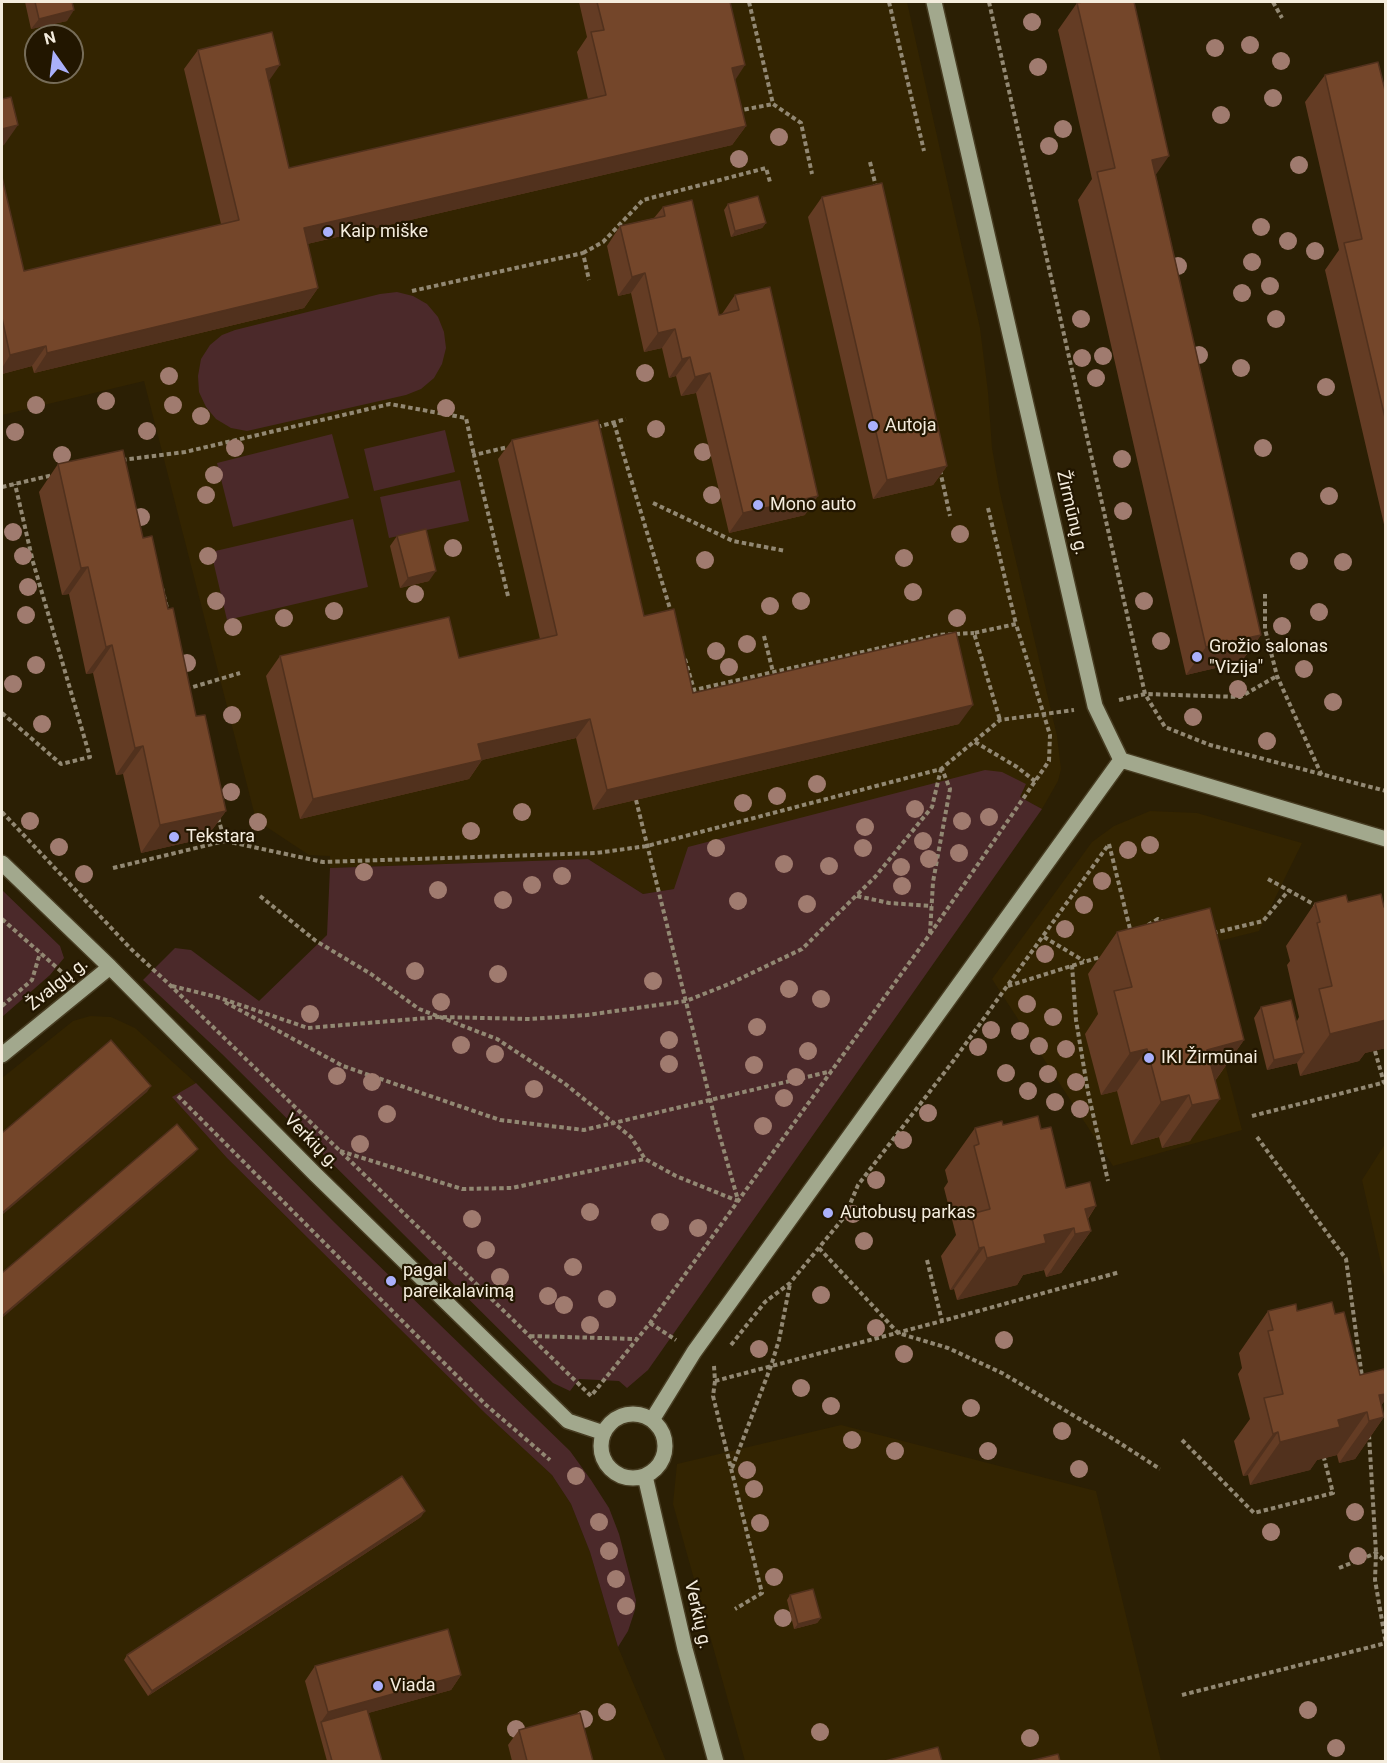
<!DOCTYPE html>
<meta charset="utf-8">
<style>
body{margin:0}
#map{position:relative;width:1387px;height:1763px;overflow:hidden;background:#2b1f04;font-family:Roboto,sans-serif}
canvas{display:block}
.frame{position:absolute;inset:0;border:3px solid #f4ecdd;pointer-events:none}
.north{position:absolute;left:24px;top:24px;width:60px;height:60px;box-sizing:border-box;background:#221600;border:2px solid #766c58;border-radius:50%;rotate:346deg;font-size:16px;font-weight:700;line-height:24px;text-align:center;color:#f4ecdd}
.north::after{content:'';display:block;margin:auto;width:21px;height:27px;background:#aab0fb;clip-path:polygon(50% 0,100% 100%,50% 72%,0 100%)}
</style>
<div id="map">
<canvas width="1387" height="1763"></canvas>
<div class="frame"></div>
<div class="north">N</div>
</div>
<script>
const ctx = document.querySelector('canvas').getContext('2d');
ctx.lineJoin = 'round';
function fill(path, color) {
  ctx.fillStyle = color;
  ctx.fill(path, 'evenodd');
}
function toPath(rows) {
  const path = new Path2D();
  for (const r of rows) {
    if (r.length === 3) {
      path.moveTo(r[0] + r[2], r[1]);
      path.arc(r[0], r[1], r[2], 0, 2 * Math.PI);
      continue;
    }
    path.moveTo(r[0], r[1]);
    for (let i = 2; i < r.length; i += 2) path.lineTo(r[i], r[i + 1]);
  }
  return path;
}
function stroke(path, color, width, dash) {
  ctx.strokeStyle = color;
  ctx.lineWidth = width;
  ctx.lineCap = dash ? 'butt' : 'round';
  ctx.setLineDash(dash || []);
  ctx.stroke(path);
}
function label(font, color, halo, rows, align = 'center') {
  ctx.font = font + ' Roboto,sans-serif';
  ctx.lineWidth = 4.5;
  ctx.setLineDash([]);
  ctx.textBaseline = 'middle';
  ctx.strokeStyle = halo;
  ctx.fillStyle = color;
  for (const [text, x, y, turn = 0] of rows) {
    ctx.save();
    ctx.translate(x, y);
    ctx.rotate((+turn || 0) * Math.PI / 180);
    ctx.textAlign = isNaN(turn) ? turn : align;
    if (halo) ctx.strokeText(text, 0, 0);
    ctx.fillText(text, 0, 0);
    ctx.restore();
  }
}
fill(toPath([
 [2,2,907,2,980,328,988,392,992,448,1000,493,1057,736,1061,769,1058,781,1042,809,1020,797,1026,784,674,889,643,894,588,859,330,868,330,856,309,855,256,820,144,381,2,415],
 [36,36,72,36,72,72,36,72],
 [1150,811,1197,813,1302,843,1259,931,1195,947,1242,1130,1113,1166,992,979,1092,842,1114,826],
 [90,1016,111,1017,135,1028,196,1083,173,1098,227,1158,486,1414,552,1475,571,1504,590,1552,618,1647,666,1761,2,1762,2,1078,73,1021],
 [1385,1144,1385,1281,1362,1180],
 [841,1425,1096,1491,1161,1761,745,1761,673,1504,677,1464]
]), '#332401');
fill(toPath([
 [397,292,413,296,427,304,438,317,444,332,446,348,442,364,434,378,421,389,406,395,247,431,231,428,216,419,206,407,199,392,198,376,201,359,210,345,222,335,235,330,380,294],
 [445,430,455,472,374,491,364,449],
 [332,434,349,498,233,527,217,463],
 [460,480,469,521,389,538,380,497],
 [353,519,368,587,227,620,211,552],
 [985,770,1002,772,1026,784,1020,797,1042,809,648,1370,627,1388,619,1381,579,1379,570,1391,553,1383,222,1054,143,980,175,948,191,950,259,1001,327,935,330,868,588,859,643,894,674,889,688,847],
 [2,890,60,946,64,958,50,975,2,1017],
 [196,1083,334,1222,570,1451,591,1480,609,1508,619,1534,636,1600,635,1610,628,1631,618,1647,590,1552,571,1504,552,1475,486,1414,227,1158,172,1097]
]), '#4b292a');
const major = toPath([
 [934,2,1095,706,1121,760,1386,839],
 [2,863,110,967,315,1174,568,1421,604,1433],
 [2,1055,110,967],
 [633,1446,32],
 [652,1420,694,1352,1121,760],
 [645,1476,685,1649,716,1762]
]);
stroke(major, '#473c22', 18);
stroke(toPath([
 [749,2,773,104,801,123,812,174],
 [889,2,924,151],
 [989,2,1145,694,1165,727,1210,745,1386,791],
 [1273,2,1282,18],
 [737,111,773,104],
 [870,162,876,187],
 [583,253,603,242,643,200,766,168,770,182],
 [412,291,583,253,589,280],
 [614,423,671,612],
 [597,427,626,419],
 [122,460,185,452,390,404,466,418,474,455],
 [940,470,950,516],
 [2,487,53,475],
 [653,503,733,541,786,551],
 [988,508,1016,624],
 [162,588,168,612],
 [1265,594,1265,629,1277,676,1322,776],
 [508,596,474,455,508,447],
 [764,636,773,672],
 [685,659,694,690,938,635,974,633],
 [186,689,240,673],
 [1119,700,1145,694,1240,697,1277,676],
 [2,713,61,764,90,757,33,562,15,484],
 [975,742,1017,767,1036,782],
 [636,800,716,1123,738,1200],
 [2,812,131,949,171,986,591,1396,650,1323,738,1201,930,934,1049,761,1050,735,1016,624,974,633,1000,720],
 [225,841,323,862,596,853,647,846,941,769,1000,720,1074,710],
 [113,868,225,841,218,818],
 [1268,879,1317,906],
 [260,896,316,941,371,974,419,1009,497,1039,564,1083,631,1137,645,1159,676,1176,738,1201],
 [857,896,889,903,932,906],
 [2,919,64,974],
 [1148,925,1158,919,1165,923],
 [930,933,933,882,950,789,942,769],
 [1213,933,1263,921,1289,890],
 [1044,937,1084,961],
 [1072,965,1076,1020,1088,1092,1108,1181],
 [172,986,217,997,308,1028,439,1017,530,1019,587,1015,686,1001,729,984,802,949,875,877,932,807,941,769],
 [1008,986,1100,957,1101,960],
 [225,1002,343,1066,500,1120,584,1130,832,1071],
 [2,1006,32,980,40,953],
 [1375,1051,1384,1083],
 [178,1096,486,1405,550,1460],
 [1252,1116,1386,1082],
 [1257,1137,1346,1259,1362,1377],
 [340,1151,462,1189,512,1188,645,1159],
 [819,1248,898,1333,948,1348,1002,1373,1115,1440,1160,1469],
 [927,1260,942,1321,1120,1272],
 [650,1323,676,1340],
 [530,1336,636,1339],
 [731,1345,765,1302,790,1283,845,1216,858,1185,954,1060,1109,844,1131,933],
 [714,1366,715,1381,942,1321],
 [715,1381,713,1396,762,1593,735,1609],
 [1369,1435,1376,1553,1375,1580,1386,1644],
 [1182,1440,1254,1513,1333,1493,1324,1458],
 [732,1468,771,1366,779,1340,790,1284],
 [1339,1568,1376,1553,1386,1562],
 [1182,1695,1386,1643]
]), '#928873', 4, [4.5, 3]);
stroke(major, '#a2a88d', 15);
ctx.fillStyle = '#a07b6f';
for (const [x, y] of [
 [1032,22],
 [1250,45],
 [1215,48],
 [1281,61],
 [1038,67],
 [1273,98],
 [1221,115],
 [1063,129],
 [779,137],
 [1049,146],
 [739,159],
 [1299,165],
 [1261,227],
 [1288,241],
 [1315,251],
 [1252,262],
 [1178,266],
 [1270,286],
 [1242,293],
 [1081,319],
 [1276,319],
 [1199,355],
 [1103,356],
 [1082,358],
 [1241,368],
 [645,373],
 [169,376],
 [1096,378],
 [1326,387],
 [106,401],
 [36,405],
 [173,405],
 [446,408],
 [201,416],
 [656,429],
 [147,431],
 [15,432],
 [235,448],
 [1263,448],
 [703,452],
 [62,455],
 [1122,459],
 [214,475],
 [206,495],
 [712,495],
 [1329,496],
 [1123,511],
 [141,517],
 [13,532],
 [960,534],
 [453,548],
 [23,556],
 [208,556],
 [904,558],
 [705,560],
 [1299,561],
 [1343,562],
 [28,587],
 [913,592],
 [415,594],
 [216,601],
 [801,601],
 [1144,601],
 [770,606],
 [334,611],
 [1319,612],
 [26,615],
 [284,618],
 [957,618],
 [1282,626],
 [233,627],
 [1161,641],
 [747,644],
 [716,651],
 [187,663],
 [36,665],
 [729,667],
 [1304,669],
 [13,684],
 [1238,689],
 [1333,702],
 [232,715],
 [1193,717],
 [42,724],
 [1267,741],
 [817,784],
 [231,792],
 [777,796],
 [743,803],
 [915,809],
 [522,812],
 [989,817],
 [30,821],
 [962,821],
 [258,822],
 [865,827],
 [471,831],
 [923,841],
 [1150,845],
 [59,847],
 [716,848],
 [863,848],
 [1128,850],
 [959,853],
 [929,859],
 [784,864],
 [829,866],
 [901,867],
 [364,872],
 [84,874],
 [562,876],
 [1102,881],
 [532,885],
 [902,886],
 [438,890],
 [503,900],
 [738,901],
 [807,904],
 [1084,905],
 [1065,929],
 [1045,954],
 [415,971],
 [498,974],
 [653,981],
 [789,989],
 [821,999],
 [441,1002],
 [1027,1004],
 [310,1014],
 [1053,1017],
 [757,1027],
 [991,1030],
 [1020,1031],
 [669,1040],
 [461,1045],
 [1039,1046],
 [978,1047],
 [1066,1049],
 [808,1051],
 [495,1054],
 [669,1064],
 [754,1065],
 [1006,1073],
 [1048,1074],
 [337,1076],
 [796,1077],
 [372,1082],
 [1076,1082],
 [534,1089],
 [1028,1091],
 [784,1098],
 [1055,1102],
 [1080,1109],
 [928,1113],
 [387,1114],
 [763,1126],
 [903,1140],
 [360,1144],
 [876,1180],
 [590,1212],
 [853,1214],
 [472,1219],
 [660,1222],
 [698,1228],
 [864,1241],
 [486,1250],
 [573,1267],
 [500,1277],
 [821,1295],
 [548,1296],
 [607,1299],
 [564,1305],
 [590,1325],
 [876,1328],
 [1004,1340],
 [759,1349],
 [904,1354],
 [801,1388],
 [831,1406],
 [971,1408],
 [1062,1431],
 [852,1440],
 [895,1451],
 [988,1451],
 [1079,1469],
 [747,1470],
 [576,1476],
 [754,1489],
 [1355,1512],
 [599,1522],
 [760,1523],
 [1271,1532],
 [609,1551],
 [1358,1556],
 [774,1577],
 [616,1579],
 [626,1606],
 [783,1618],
 [1308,1710],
 [607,1712],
 [584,1719],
 [516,1729],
 [820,1732],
 [1030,1738],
 [1336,1748]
]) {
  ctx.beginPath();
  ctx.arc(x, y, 9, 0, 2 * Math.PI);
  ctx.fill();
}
fill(toPath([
 [25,2,72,2,67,21,31,29],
 [579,2,730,2,735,80,746,126,732,145,307,244,318,288,304,308,34,373,32,366,2,374,2,177,24,271,221,224,184,69,198,50,269,81,289,168,588,99,577,52,587,37],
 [1077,3,1156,176,1261,635,1241,662,1186,675,1078,200,1092,179,1058,30],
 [1325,75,1386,94,1386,533,1325,270,1339,250,1305,102],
 [822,197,947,466,933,485,873,499,808,217],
 [728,204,766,223,762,228,731,237,724,210],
 [663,207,719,315,722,314,735,295,805,515,729,533,696,393,681,396,676,376,669,378,662,348,644,352,631,293,618,296,607,246,620,226,654,218],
 [512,440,644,616,693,693,959,724,593,810,576,738,482,760,469,779,300,819,266,676,280,656,459,658,540,639,498,459],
 [58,464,143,538,168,609,196,716,226,811,206,838,141,853,123,774,116,775,93,673,86,674,69,594,62,595,39,492],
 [397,536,429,581,400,588,390,546],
 [1348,902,1386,906,1386,1048,1365,1053,1359,1061,1300,1076,1297,1063,1267,1070,1254,1018,1261,1007,1297,1021,1299,1017,1287,965,1290,961,1286,946,1315,903],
 [1117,932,1244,1040,1215,1081,1190,1141,1162,1148,1159,1137,1131,1145,1117,1091,1101,1095,1085,1034,1098,1014,1088,974],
 [1003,1125,1041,1129,1066,1188,1096,1206,1088,1219,1091,1231,1061,1273,1046,1277,1044,1270,1023,1275,1017,1285,957,1300,954,1289,950,1290,941,1256,956,1235,944,1188,948,1182,945,1170,975,1128],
 [1268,1311,1297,1311,1335,1314,1360,1375,1386,1376,1386,1399,1381,1405,1384,1417,1355,1459,1339,1463,1337,1455,1317,1460,1310,1470,1250,1485,1248,1475,1243,1476,1234,1441,1250,1419,1238,1374,1242,1368,1239,1353],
 [421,1517,148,1696,124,1660,127,1655],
 [790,1595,821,1618,817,1623,794,1629,787,1600],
 [315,1666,461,1675,451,1690,368,1713,382,1761,327,1761,305,1681],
 [519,1730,593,1761,512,1761,508,1745]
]), '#643c24');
fill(toPath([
 [74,10,67,21,31,29,39,19],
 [280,65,266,85,266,69],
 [745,65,732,85,732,68],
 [18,125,4,145,2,146,2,129],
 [746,126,732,145,290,248,304,228],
 [1169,156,1150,183,1152,160],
 [766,223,762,228,731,237,735,231],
 [645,273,631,293,618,296,632,277],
 [318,288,304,308,34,373,47,353],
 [675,329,662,348,644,352,658,333],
 [46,346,32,366,2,374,2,368,10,355],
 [690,357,676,376,669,378,682,359],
 [710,373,696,393,681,396,695,377],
 [947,466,933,485,873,499,887,480],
 [818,496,805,515,729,533,743,513],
 [88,567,69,594,62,595,81,568],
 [436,571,429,581,400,588,408,578],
 [1261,635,1241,662,1186,675,1206,647],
 [112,645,93,673,86,674,106,647],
 [973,705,959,724,593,810,607,790],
 [590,719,576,738,482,760,469,779,300,819,313,799,478,744],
 [143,746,123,774,116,775,135,748],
 [226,811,206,838,141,853,160,825],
 [1386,1016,1386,1048,1365,1053,1359,1061,1300,1076,1330,1034],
 [1244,1040,1214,1082,1207,1050],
 [1147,1049,1117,1091,1101,1095,1130,1053],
 [1304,1053,1297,1063,1267,1070,1274,1060],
 [151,1086,147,1092,2,1215,2,1213],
 [1189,1095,1159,1137,1131,1145,1161,1102],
 [1220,1099,1190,1141,1162,1148,1192,1105],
 [198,1149,194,1154,2,1318,2,1316],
 [1096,1206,1077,1234,1091,1231,1061,1273,1046,1277,1075,1234,1074,1228,1044,1270,1023,1275,1017,1285,957,1300,987,1258,1044,1235,1085,1209],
 [984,1247,954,1289,950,1290,979,1248],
 [1386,1394,1386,1399,1371,1420,1384,1417,1355,1459,1339,1463,1369,1421,1379,1395],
 [1367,1412,1337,1455,1317,1460,1310,1470,1250,1485,1280,1442,1338,1420],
 [1278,1432,1248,1475,1243,1476,1273,1434],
 [425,1511,421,1517,148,1696,152,1691],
 [821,1618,817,1623,794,1629,798,1624],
 [461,1675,451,1690,322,1726,321,1722,328,1712]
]), '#51311d');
const building = toPath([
 [35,2,72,2,74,10,39,19,35,2],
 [597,2,730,2,745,65,732,68,746,126,304,228,318,288,47,353,46,346,10,355,2,318,2,177,24,271,239,220,198,50,272,32,280,65,266,69,289,168,606,95,591,32,604,30,597,2],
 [1083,2,1134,2,1169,156,1152,160,1261,635,1206,647,1097,172,1115,168,1077,3,1083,2],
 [1378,62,1386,94,1386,422,1344,243,1362,239,1325,75,1378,62],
 [11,97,18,125,2,129,2,99,11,97],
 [882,183,947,466,887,480,822,197,882,183],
 [758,196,766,223,735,231,728,204,758,196],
 [692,200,719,315,739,310,735,295,770,287,818,496,743,513,710,373,695,377,690,357,682,359,675,329,658,333,645,273,632,277,620,226,665,216,663,207,692,200],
 [598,420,644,616,674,609,693,693,956,632,973,705,607,790,590,719,478,744,482,760,313,799,280,656,449,617,459,658,557,635,512,440,598,420],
 [123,450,143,538,152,536,168,609,173,608,196,716,205,715,226,811,160,825,143,746,135,748,112,645,106,647,88,567,81,568,58,464,123,450],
 [426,529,436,571,408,578,397,536,426,529],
 [1381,894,1384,907,1386,906,1386,1020,1330,1034,1319,989,1332,986,1317,923,1320,922,1315,903,1346,895,1348,902,1381,894],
 [1210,908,1244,1040,1207,1050,1220,1099,1192,1105,1189,1095,1161,1102,1147,1049,1130,1053,1114,991,1132,987,1117,932,1210,908],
 [1291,1000,1304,1053,1274,1060,1261,1007,1291,1000],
 [111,1040,151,1086,2,1213,2,1133,111,1040],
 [1038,1116,1041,1129,1051,1127,1066,1188,1090,1182,1096,1206,1085,1209,1091,1231,1075,1234,1074,1228,1044,1235,1046,1243,987,1258,984,1247,979,1248,971,1214,990,1209,974,1146,979,1144,975,1128,1002,1121,1003,1125,1038,1116],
 [177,1124,198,1149,2,1316,2,1273,177,1124],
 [1332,1302,1335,1314,1344,1312,1360,1375,1384,1369,1386,1376,1386,1394,1379,1395,1384,1417,1369,1421,1367,1412,1338,1420,1340,1427,1280,1442,1278,1432,1273,1434,1264,1398,1283,1394,1268,1331,1273,1330,1268,1311,1296,1304,1297,1311,1332,1302],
 [402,1476,425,1511,152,1691,127,1655,402,1476],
 [813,1589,821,1618,798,1624,790,1595,813,1589],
 [448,1629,461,1675,328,1712,315,1666,448,1629],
 [367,1709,382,1761,332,1761,321,1722,367,1709],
 [580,1713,593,1761,527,1761,519,1730,580,1713],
 [938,1747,942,1761,885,1761,938,1747],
 [1058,1754,1060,1761,1030,1761,1058,1754]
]);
fill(building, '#74462a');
stroke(building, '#51311d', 1.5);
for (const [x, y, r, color] of [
 [328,232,6,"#aab0fb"],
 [873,426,6,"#aab0fb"],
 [758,505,6,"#aab0fb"],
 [1197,657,6,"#aab0fb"],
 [174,837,6,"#aab0fb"],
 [1149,1058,6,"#aab0fb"],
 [828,1213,6,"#aab0fb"],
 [391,1281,6,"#aab0fb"],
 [378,1686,6,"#aab0fb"]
]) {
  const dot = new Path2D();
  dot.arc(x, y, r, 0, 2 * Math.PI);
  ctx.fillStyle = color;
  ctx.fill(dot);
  stroke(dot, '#221600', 2);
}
label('18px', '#f4ecdd', '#221600', [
 ["Kaip miške",340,232],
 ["Autoja",885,426],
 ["Mono auto",770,505],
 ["Grožio salonas",1209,647],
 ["\"Vizija\"",1209,668],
 ["Tekstara",186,837],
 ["IKI Žirmūnai",1161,1058],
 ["Autobusų parkas",840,1213],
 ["pagal",403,1271],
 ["pareikalavimą",403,1292],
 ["Viada",390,1686]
], 'left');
label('18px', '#f4ecdd', '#221600', [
 ["Žirmūnų g.",1071,513,77],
 ["Žvalgų g.",58,985,-39],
 ["Verkių g.",311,1142,45],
 ["Verkių g.",697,1615,77]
]);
</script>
